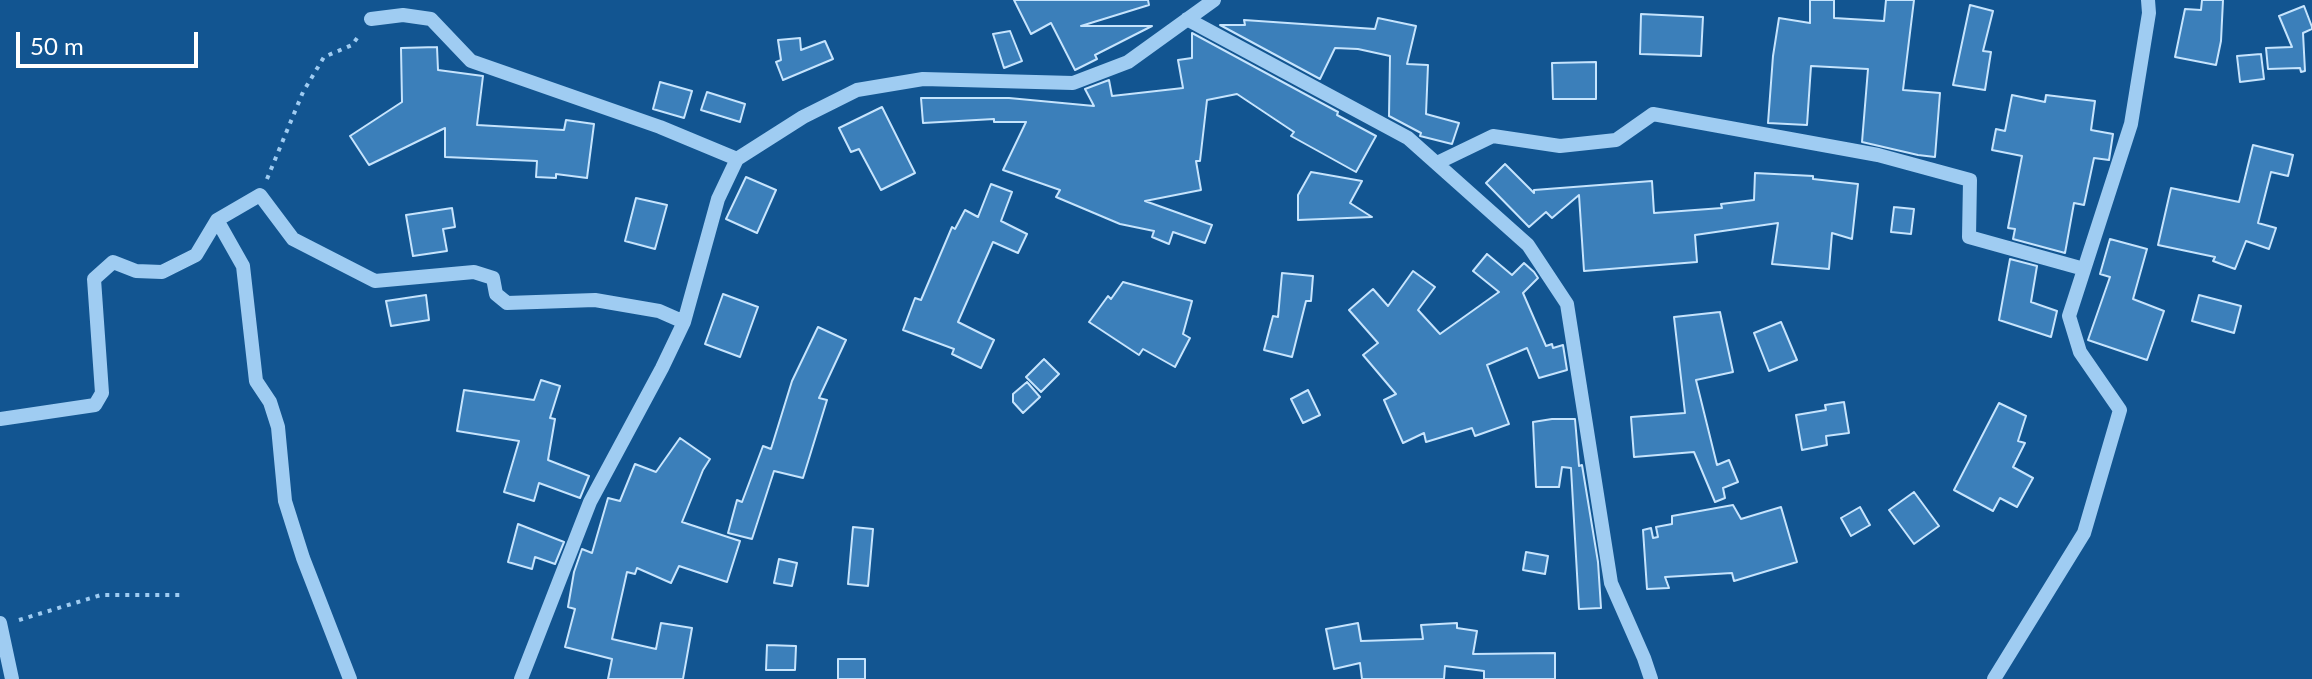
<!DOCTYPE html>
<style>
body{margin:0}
#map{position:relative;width:2312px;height:679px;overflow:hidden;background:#125591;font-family:Lato,sans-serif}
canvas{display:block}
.scale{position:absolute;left:16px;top:32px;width:182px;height:36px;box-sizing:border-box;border:4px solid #fff;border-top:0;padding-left:10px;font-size:24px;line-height:28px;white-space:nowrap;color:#fff;-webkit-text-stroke:6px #125591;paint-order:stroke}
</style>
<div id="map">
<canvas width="2312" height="679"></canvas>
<div class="scale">50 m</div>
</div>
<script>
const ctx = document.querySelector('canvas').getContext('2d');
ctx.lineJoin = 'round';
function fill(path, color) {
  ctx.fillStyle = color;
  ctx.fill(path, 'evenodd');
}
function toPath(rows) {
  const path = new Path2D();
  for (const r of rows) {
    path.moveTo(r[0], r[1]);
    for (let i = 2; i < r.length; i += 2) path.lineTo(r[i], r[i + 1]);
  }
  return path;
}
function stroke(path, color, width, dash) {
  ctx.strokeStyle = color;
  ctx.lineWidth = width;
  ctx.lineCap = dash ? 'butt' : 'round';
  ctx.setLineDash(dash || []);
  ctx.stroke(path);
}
const building = toPath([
 [1014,0,1148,0,1149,5,1081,26,1152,26,1095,55,1097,59,1075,70,1051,23,1031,34,1014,0],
 [1810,0,1834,0,1834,18,1884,21,1886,0,1914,0,1903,90,1940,93,1935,157,1918,155,1862,142,1868,69,1811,66,1807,125,1768,123,1773,56,1779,18,1810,23,1810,0],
 [2202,0,2223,0,2221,41,2216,65,2175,57,2185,9,2201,10,2202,0],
 [1970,5,1993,11,1983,51,1991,52,1985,90,1953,85,1970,5],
 [2304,6,2312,27,2312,29,2303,33,2305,71,2301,72,2300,68,2268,69,2266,48,2292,47,2279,16,2304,6],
 [1641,14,1703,17,1701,56,1640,54,1641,14],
 [1378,18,1416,26,1407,64,1428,65,1426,114,1459,123,1452,144,1420,136,1421,133,1389,116,1390,56,1358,49,1335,48,1320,79,1220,25,1245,25,1244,20,1375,29,1378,18],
 [1010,31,1022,61,1004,68,993,34,1010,31],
 [1192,33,1338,112,1337,115,1376,136,1356,172,1291,136,1294,132,1237,94,1207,100,1200,161,1196,161,1201,190,1145,201,1212,225,1205,243,1173,232,1169,244,1152,237,1154,231,1120,224,1056,197,1060,190,1003,170,1026,122,994,122,994,119,923,123,921,98,1009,98,1094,106,1085,89,1109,80,1112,96,1183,88,1178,60,1192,58,1192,33],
 [800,38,801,50,825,41,833,59,783,80,776,62,781,60,778,40,800,38],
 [437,47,438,70,483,76,477,125,564,130,566,120,594,124,587,178,556,174,556,178,536,177,537,161,445,157,445,128,369,165,350,136,402,102,401,48,437,47],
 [2261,54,2264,79,2240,82,2237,56,2261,54],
 [1596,62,1596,99,1553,99,1552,63,1596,62],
 [660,82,692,91,684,118,653,109,660,82],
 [707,92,745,104,740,122,701,110,707,92],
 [2012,95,2045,102,2046,95,2095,101,2091,130,2113,134,2109,160,2094,158,2084,205,2074,203,2065,253,2013,239,2015,229,2008,228,2022,156,1992,150,1996,129,2005,131,2012,95],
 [882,107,915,173,881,190,859,149,851,152,839,128,882,107],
 [2253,145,2293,155,2288,176,2271,172,2258,223,2276,228,2269,249,2246,241,2235,269,2213,261,2215,257,2158,245,2171,188,2239,202,2253,145],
 [1505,164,1534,193,1534,190,1652,181,1654,213,1722,208,1721,204,1754,200,1755,173,1813,176,1813,179,1858,184,1852,239,1832,233,1829,269,1772,264,1778,223,1695,235,1697,262,1584,271,1579,195,1552,218,1546,212,1529,227,1486,183,1505,164],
 [1311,172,1362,181,1350,203,1372,217,1298,220,1298,195,1311,172],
 [746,177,776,190,757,233,726,219,746,177],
 [991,184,1012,192,1001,221,1027,234,1018,253,993,242,958,322,994,340,981,368,952,354,954,349,903,330,915,298,921,300,952,227,955,229,965,210,978,217,991,184],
 [636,198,667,205,655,249,625,241,636,198],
 [1894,207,1914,209,1911,234,1891,232,1894,207],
 [452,208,455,227,443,229,447,251,413,256,406,215,452,208],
 [2110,239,2147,249,2133,299,2164,311,2147,360,2088,340,2110,277,2100,274,2110,239],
 [1487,254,1512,275,1524,263,1534,272,1538,278,1523,293,1546,346,1552,344,1553,348,1563,345,1567,370,1539,378,1527,348,1487,365,1509,424,1475,436,1472,428,1426,442,1424,433,1403,443,1384,400,1396,394,1363,355,1378,343,1349,310,1373,289,1388,306,1413,271,1435,287,1418,310,1440,334,1499,292,1473,271,1487,254],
 [2010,259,2037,266,2031,302,2057,311,2051,337,1999,320,2010,259],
 [1282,273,1313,276,1311,301,1306,301,1292,357,1264,350,1273,316,1278,317,1282,273],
 [1123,282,1192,301,1183,334,1190,338,1175,367,1143,349,1139,355,1089,322,1108,296,1111,299,1123,282],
 [723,294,758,307,740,357,705,344,723,294],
 [426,295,429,320,391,326,386,301,426,295],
 [2199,295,2241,306,2234,333,2192,321,2199,295],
 [1720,312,1733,372,1696,380,1717,465,1729,460,1738,482,1723,488,1725,498,1715,502,1694,452,1634,457,1631,417,1685,413,1674,317,1720,312],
 [1781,322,1797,360,1769,371,1754,333,1781,322],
 [818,327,846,340,819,398,827,400,803,478,774,471,752,539,728,533,737,500,742,502,763,446,771,449,792,381,818,327],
 [1044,359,1059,374,1041,392,1026,377,1044,359],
 [541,380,560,386,550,418,555,419,548,460,589,476,580,498,539,483,534,501,504,492,519,441,457,431,464,390,534,400,541,380],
 [1027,382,1040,397,1023,413,1013,402,1013,394,1027,382],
 [1308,390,1320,415,1303,423,1291,399,1308,390],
 [1844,402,1849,433,1826,436,1827,445,1802,450,1796,415,1826,410,1825,405,1844,402],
 [1999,403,2026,416,2018,441,2025,443,2013,467,2033,478,2017,507,2000,498,1993,511,1954,490,1999,403],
 [1552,419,1575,419,1579,466,1582,465,1598,562,1601,608,1579,609,1571,468,1562,467,1559,487,1536,487,1533,422,1552,419],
 [680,438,710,459,703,470,682,522,740,541,727,582,679,566,671,583,637,568,635,574,627,572,612,639,656,649,661,623,692,628,683,679,608,679,612,659,565,647,575,609,568,607,574,572,582,549,592,553,608,498,620,501,635,464,656,472,680,438],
 [1914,492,1939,526,1914,544,1889,510,1914,492],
 [1733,505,1741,519,1781,507,1797,562,1734,581,1732,573,1665,577,1669,588,1647,589,1643,530,1651,528,1653,538,1658,537,1656,527,1672,524,1672,516,1733,505],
 [1860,507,1870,525,1851,536,1841,518,1860,507],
 [518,524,564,542,555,564,535,557,532,569,508,562,518,524],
 [853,527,873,529,868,586,848,584,853,527],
 [1526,552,1548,556,1545,574,1523,570,1526,552],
 [779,559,797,563,792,586,774,583,779,559],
 [1358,623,1361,641,1423,639,1421,625,1457,623,1457,628,1477,631,1473,654,1555,653,1555,679,1484,679,1484,671,1445,666,1444,679,1362,679,1360,663,1334,669,1326,629,1358,623],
 [767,645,796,646,795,670,766,670,767,645],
 [838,659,865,659,865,679,838,679,838,659]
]);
fill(building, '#3b7fba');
stroke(building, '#c6e4fd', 2);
stroke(toPath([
 [267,179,303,92,324,57,352,45,360,34],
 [19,620,101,595,180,595]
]), '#9fccf2', 4, [4, 6]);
stroke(toPath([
 [371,19,403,15,431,19,471,61,660,127,737,159],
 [1187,19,1408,138,1528,245,1567,304,1611,583,1644,658,1651,679],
 [1437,163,1493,136,1560,146,1616,140,1653,114,1878,155,1970,180,1969,237,2084,269],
 [217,220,243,266,256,381,270,402,278,427,285,501,303,558,350,679],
 [0,419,95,405,102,393,94,279,113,262,136,271,162,272,196,255,217,220,260,195,293,239,375,281,474,272,493,278,496,294,507,303,595,300,659,311,684,322],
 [0,623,12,679],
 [521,679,590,502,662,368,684,322,718,199,737,159,803,117,857,90,923,79,1073,83,1128,62,1214,0],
 [1994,679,2084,533,2120,410,2080,352,2069,316,2131,124,2149,13,2148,0]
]), '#9fccf2', 14);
</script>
